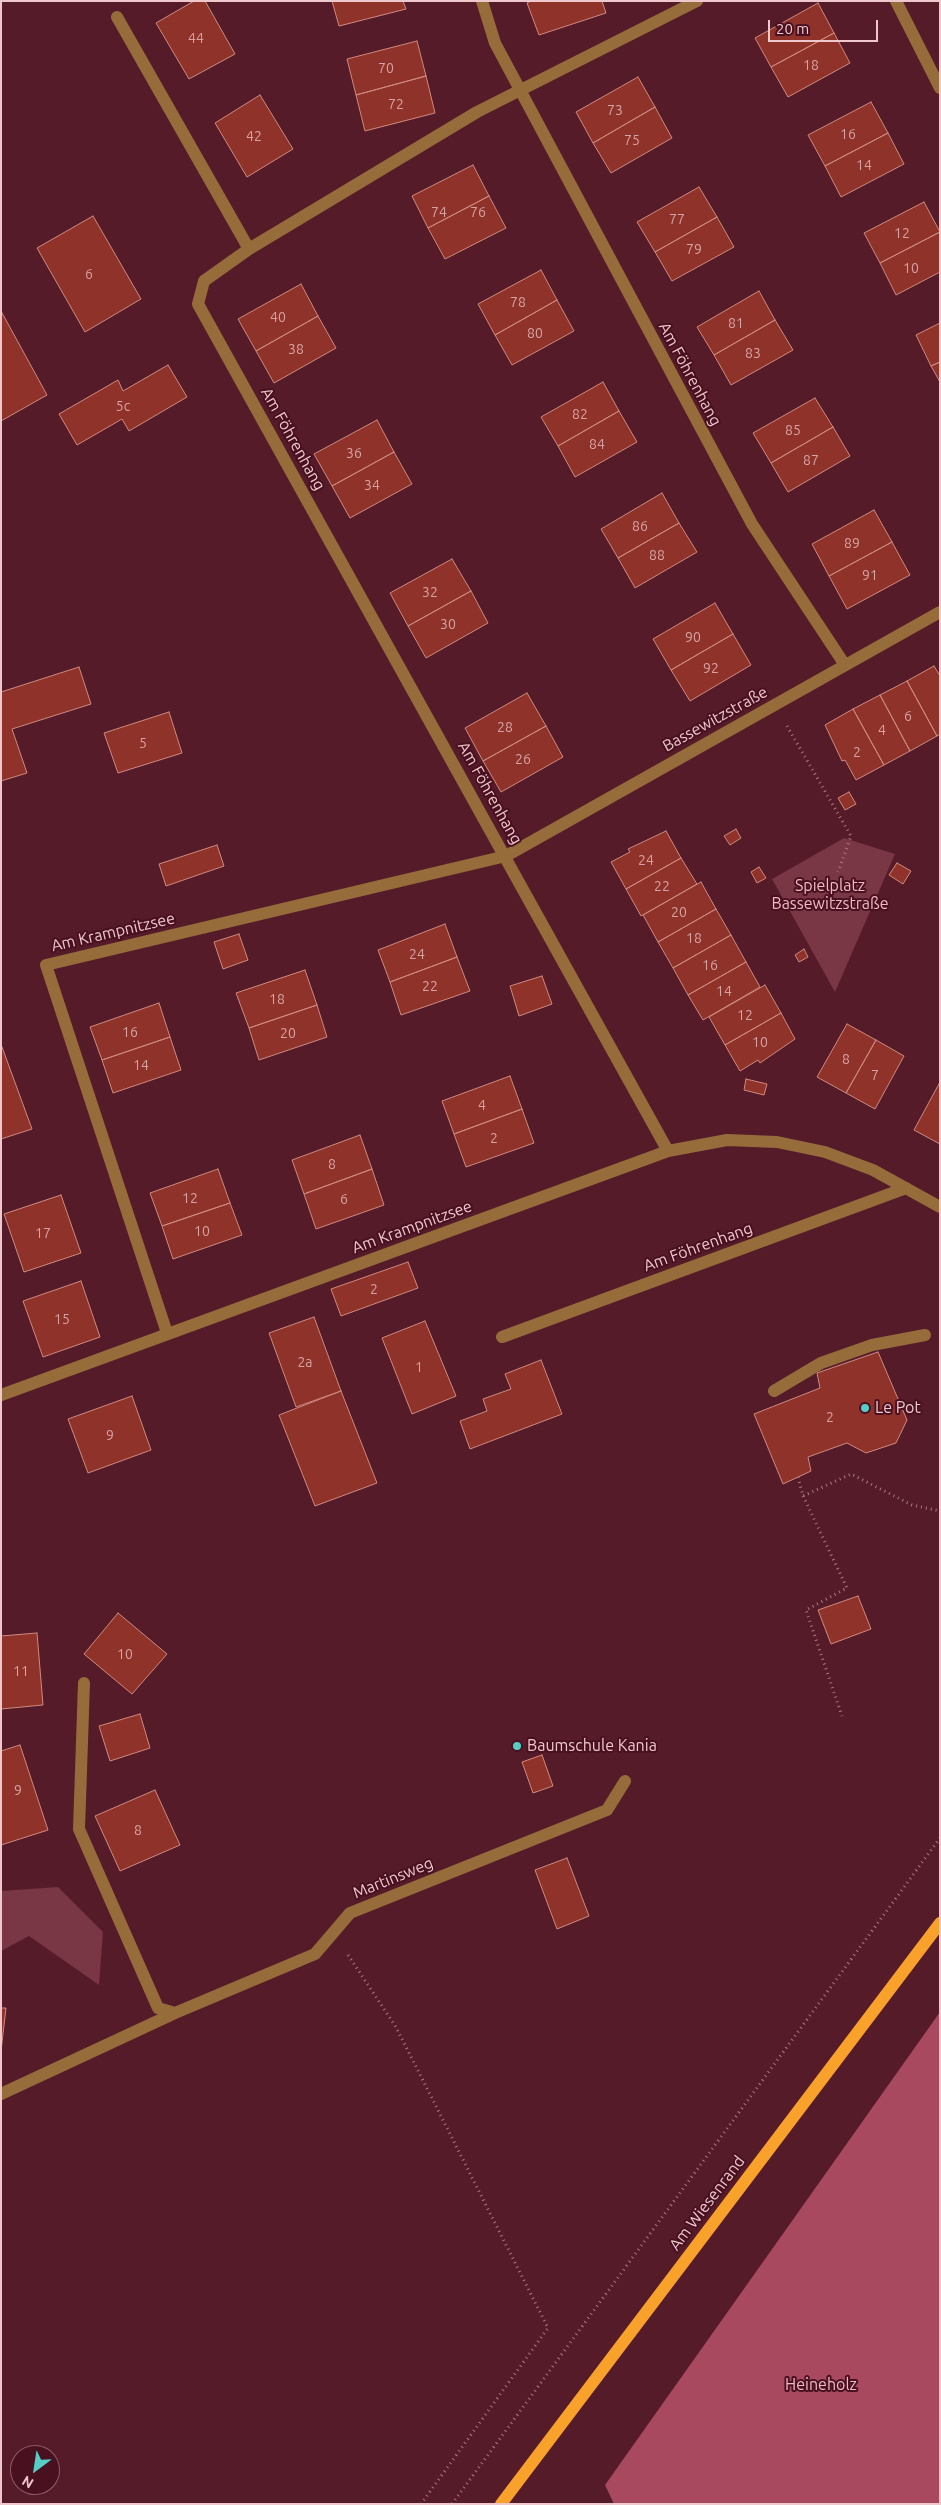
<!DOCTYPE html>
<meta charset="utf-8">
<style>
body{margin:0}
#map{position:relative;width:941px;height:2505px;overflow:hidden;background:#551b29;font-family:Ubuntu,sans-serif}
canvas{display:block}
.frame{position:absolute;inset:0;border:2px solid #eec8cd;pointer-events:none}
.north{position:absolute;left:10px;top:2445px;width:50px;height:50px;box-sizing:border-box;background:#491020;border:1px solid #8b5a65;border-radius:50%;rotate:211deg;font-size:14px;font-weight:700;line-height:20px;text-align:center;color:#eec8cd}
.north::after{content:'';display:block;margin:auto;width:18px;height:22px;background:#55cec5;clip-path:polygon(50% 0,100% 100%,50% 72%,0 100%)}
.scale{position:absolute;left:768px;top:20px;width:110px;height:22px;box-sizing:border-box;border:2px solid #eec8cd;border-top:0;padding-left:6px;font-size:15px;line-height:18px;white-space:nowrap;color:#eec8cd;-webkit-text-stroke:4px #491020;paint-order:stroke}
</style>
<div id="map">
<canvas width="941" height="2505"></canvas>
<div class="frame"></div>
<div class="north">N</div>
<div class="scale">20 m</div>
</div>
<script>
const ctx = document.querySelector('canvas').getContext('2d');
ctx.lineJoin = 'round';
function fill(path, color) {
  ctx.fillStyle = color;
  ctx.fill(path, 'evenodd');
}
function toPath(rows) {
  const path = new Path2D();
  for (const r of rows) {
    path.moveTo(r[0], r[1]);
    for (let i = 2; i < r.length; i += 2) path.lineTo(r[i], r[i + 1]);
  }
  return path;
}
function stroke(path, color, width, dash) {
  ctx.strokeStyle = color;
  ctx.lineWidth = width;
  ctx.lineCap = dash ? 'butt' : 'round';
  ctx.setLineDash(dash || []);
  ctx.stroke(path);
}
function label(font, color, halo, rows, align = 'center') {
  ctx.font = font + ' Ubuntu,sans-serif';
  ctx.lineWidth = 4;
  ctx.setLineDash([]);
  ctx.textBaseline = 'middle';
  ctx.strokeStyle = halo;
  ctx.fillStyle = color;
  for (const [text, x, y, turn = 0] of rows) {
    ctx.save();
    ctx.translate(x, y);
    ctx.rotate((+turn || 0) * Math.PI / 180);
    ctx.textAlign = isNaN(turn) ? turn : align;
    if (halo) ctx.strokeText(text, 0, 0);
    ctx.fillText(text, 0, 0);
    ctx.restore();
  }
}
fill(toPath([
 [844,838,895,854,835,992,772,879],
 [58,1887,103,1932,99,1985,29,1936,1,1951,1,1891]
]), '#793644');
fill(toPath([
 [940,2012,940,2504,614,2504,605,2485]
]), '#a9495f');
const building = toPath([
 [194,1,205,1,235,54,189,79,156,23,194,1],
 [332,1,403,1,406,9,339,26,332,1],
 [531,1,602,1,606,13,539,35,527,3,531,1],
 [818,3,834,33,771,67,755,38,818,3],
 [834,33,850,63,788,97,771,67,834,33],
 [417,41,426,76,356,95,347,59,417,41],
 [426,76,435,113,365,131,356,95,426,76],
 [638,77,655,107,593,143,576,112,638,77],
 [260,95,293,149,247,177,215,123,260,95],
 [871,102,888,133,825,166,808,135,871,102],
 [655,107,672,138,611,173,593,143,655,107],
 [888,133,904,164,841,197,825,166,888,133],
 [473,165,489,196,428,228,412,196,473,165],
 [699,187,717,217,655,252,637,222,699,187],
 [489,196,506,228,445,259,428,228,489,196],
 [924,202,940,232,880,263,864,233,924,202],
 [93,216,141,299,85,332,37,248,93,216],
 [717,217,734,247,672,281,655,252,717,217],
 [940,232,940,272,896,295,880,263,940,232],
 [541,270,557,300,495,335,478,304,541,270],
 [301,284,318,316,256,351,238,319,301,284],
 [759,291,775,320,714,355,697,327,759,291],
 [557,300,574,331,512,365,495,335,557,300],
 [1,311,47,395,1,421,1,311],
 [318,316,336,348,274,383,256,351,318,316],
 [775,320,793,350,731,385,714,355,775,320],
 [940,323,940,362,931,366,916,335,940,323],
 [940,362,940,382,931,366,940,362],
 [168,365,187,397,129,431,122,419,77,445,59,414,118,380,123,391,168,365],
 [603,382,619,411,558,446,541,417,603,382],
 [815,398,833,427,771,463,753,433,815,398],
 [619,411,637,442,575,477,558,446,619,411],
 [377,420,394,452,332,486,314,454,377,420],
 [833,427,850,456,788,492,771,463,833,427],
 [394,452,412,484,350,518,332,486,394,452],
 [662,493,679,523,618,558,601,529,662,493],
 [874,510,892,542,829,576,812,544,874,510],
 [679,523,697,552,635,588,618,558,679,523],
 [892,542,910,575,847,609,829,576,892,542],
 [452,559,471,591,408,626,390,593,452,559],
 [471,591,488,623,426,658,408,626,471,591],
 [715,603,733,634,671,670,653,639,715,603],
 [733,634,751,665,690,701,671,670,733,634],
 [934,666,940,676,940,734,937,736,907,681,934,666],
 [79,667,91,704,12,729,27,773,1,781,1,692,79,667],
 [907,681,937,736,910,751,880,695,907,681],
 [527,693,546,726,483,761,465,728,527,693],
 [880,695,910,751,884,765,853,709,880,695],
 [853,709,884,765,856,780,845,760,842,761,825,725,853,709],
 [169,712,182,753,118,773,104,733,169,712],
 [546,726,563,757,501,792,483,761,546,726],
 [849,792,856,804,845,810,838,798,849,792],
 [736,829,741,838,730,845,724,836,736,829],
 [666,831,681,858,626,889,611,862,630,852,628,849,666,831],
 [217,845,224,866,166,886,159,864,217,845],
 [681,858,697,884,641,916,626,889,681,858],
 [897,863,911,871,903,884,889,875,897,863],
 [759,867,766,878,757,883,751,872,759,867],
 [701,882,716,909,658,942,643,915,701,882],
 [716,909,731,935,673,968,658,942,716,909],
 [445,924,457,957,390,982,378,950,445,924],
 [239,934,248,960,223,969,214,942,239,934],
 [731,935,746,962,688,995,673,968,731,935],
 [804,949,808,957,799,962,795,955,804,949],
 [457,957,470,991,401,1015,390,982,457,957],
 [746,962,760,987,703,1020,688,995,746,962],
 [305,970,317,1005,249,1028,236,993,305,970],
 [542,976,552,1004,519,1016,510,986,542,976],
 [765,985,781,1013,725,1045,709,1017,765,985],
 [159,1003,170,1037,102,1060,90,1027,159,1003],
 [317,1005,327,1037,259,1060,249,1028,317,1005],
 [781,1013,795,1039,760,1063,758,1060,740,1071,725,1045,781,1013],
 [847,1024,876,1040,846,1093,817,1077,847,1024],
 [170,1037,181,1070,113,1093,102,1060,170,1037],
 [876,1040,904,1056,875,1109,846,1093,876,1040],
 [2,1047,32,1129,1,1139,1,1048,2,1047],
 [510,1076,522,1109,454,1134,442,1101,510,1076],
 [746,1079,767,1084,764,1095,744,1090,746,1079],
 [940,1082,940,1144,914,1130,940,1082],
 [522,1109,534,1143,466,1167,454,1134,522,1109],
 [360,1135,372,1169,304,1194,292,1160,360,1135],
 [218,1169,230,1203,162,1226,150,1193,218,1169],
 [372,1169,384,1205,316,1229,304,1194,372,1169],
 [61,1195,81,1253,24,1272,4,1214,61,1195],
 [230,1203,242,1235,173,1259,162,1226,230,1203],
 [408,1262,418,1288,341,1316,331,1289,408,1262],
 [81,1281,100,1337,43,1357,23,1301,81,1281],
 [314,1317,341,1391,296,1407,269,1333,314,1317],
 [425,1321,456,1396,412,1414,382,1338,425,1321],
 [878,1352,907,1420,896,1443,866,1453,847,1443,808,1457,811,1471,783,1484,754,1414,820,1388,817,1373,878,1352],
 [541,1360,562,1414,470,1449,460,1421,487,1411,483,1399,511,1389,505,1374,541,1360],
 [341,1391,377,1483,315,1506,279,1415,341,1391],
 [132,1396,151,1450,88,1473,68,1419,132,1396],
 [858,1596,871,1629,831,1644,818,1610,858,1596],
 [118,1613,167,1654,132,1694,84,1654,118,1613],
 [37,1633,43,1705,1,1709,1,1636,37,1633],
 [140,1714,150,1748,110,1761,99,1726,140,1714],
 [20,1745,48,1830,1,1845,1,1751,20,1745],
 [542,1755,553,1786,533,1793,522,1762,542,1755],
 [155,1790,180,1845,120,1871,95,1816,155,1790],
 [567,1858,589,1916,557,1929,535,1870,567,1858],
 [1,2008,6,2008,1,2051,1,2008]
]);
fill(building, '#8f332a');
stroke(building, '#cf8a80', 1);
stroke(toPath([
 [787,726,851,836,838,872],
 [798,1477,803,1496,851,1474,912,1505,940,1511],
 [803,1496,847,1588,806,1610,842,1716],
 [348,1955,396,2027,548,2328,421,2504],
 [452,2504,940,1838]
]), '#a97a83', 3, [1, 4]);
stroke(toPath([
 [482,1,495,43,752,524,845,665],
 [697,1,477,112,249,249,204,281,198,304,668,1151,727,1140,777,1142,825,1152,873,1170,940,1207],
 [896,1,940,88],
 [117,17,249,249],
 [167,1333,46,965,506,856,940,612],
 [502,1337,906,1188],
 [774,1391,821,1363,872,1345,925,1335],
 [1,1395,668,1151],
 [84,1683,79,1829,158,2008,175,2013,315,1954,350,1913,607,1810,625,1781],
 [1,2094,175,2013]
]), '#966c3b', 12);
stroke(toPath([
 [501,2504,940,1923]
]), '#f9a22b', 12);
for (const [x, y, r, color] of [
 [865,1408,5,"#55cec5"],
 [517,1746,5,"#55cec5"]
]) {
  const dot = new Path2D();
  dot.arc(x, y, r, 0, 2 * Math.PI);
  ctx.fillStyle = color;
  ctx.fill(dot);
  stroke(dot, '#491020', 2);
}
label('14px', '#d6a3a4', null, [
 ["44",196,38],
 ["18",811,65],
 ["70",386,68],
 ["72",396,104],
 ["73",615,110],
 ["16",848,134],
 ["42",254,136],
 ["75",632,140],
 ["14",864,165],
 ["74",439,212],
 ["76",478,212],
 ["77",677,219],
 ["12",902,233],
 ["79",694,249],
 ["10",911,268],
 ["6",89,274],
 ["78",518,302],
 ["40",278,317],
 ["81",736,323],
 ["80",535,333],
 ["38",296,349],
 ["83",753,353],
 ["5c",123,406],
 ["82",580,414],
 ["85",793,430],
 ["84",597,444],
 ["36",354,453],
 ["87",811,460],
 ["34",372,485],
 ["86",640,526],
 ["89",852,543],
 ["88",657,555],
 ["91",870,575],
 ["32",430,592],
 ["30",448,624],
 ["90",693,637],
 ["92",711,668],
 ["6",908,716],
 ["28",505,727],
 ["4",882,730],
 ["5",143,743],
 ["2",857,752],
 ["26",523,759],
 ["24",646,860],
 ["22",662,886],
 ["20",679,912],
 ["18",694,938],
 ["24",417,954],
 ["16",710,965],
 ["22",430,986],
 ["14",724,991],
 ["18",277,999],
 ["12",745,1015],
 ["16",130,1032],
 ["20",288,1033],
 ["10",760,1042],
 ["8",846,1059],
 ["14",141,1065],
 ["7",875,1075],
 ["4",482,1105],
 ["2",494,1138],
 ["8",332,1164],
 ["12",190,1198],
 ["6",344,1199],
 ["10",202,1231],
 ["17",43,1233],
 ["2",374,1289],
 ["15",62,1319],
 ["2a",305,1362],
 ["1",419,1367],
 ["2",830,1417],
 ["9",110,1435],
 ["10",125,1654],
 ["11",21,1671],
 ["9",18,1790],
 ["8",138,1830]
]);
label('16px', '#eec8cd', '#491020', [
 ["Am Föhrenhang",690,374,62],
 ["Am Föhrenhang",293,439,61],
 ["Bassewitzstraße",715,719,-29],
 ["Am Föhrenhang",490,793,61],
 ["Am Krampnitzsee",113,932,-13],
 ["Am Krampnitzsee",412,1227,-20],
 ["Am Föhrenhang",698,1247,-20],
 ["Martinsweg",393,1878,-22],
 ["Am Wiesenrand",707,2203,-53]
]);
label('16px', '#f0bac2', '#491020', [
 ["Spielplatz",830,886],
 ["Bassewitzstraße",830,904],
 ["Heineholz",821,2385]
]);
label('16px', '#eec8cd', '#491020', [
 ["Le Pot",875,1408],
 ["Baumschule Kania",527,1746]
], 'left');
</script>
